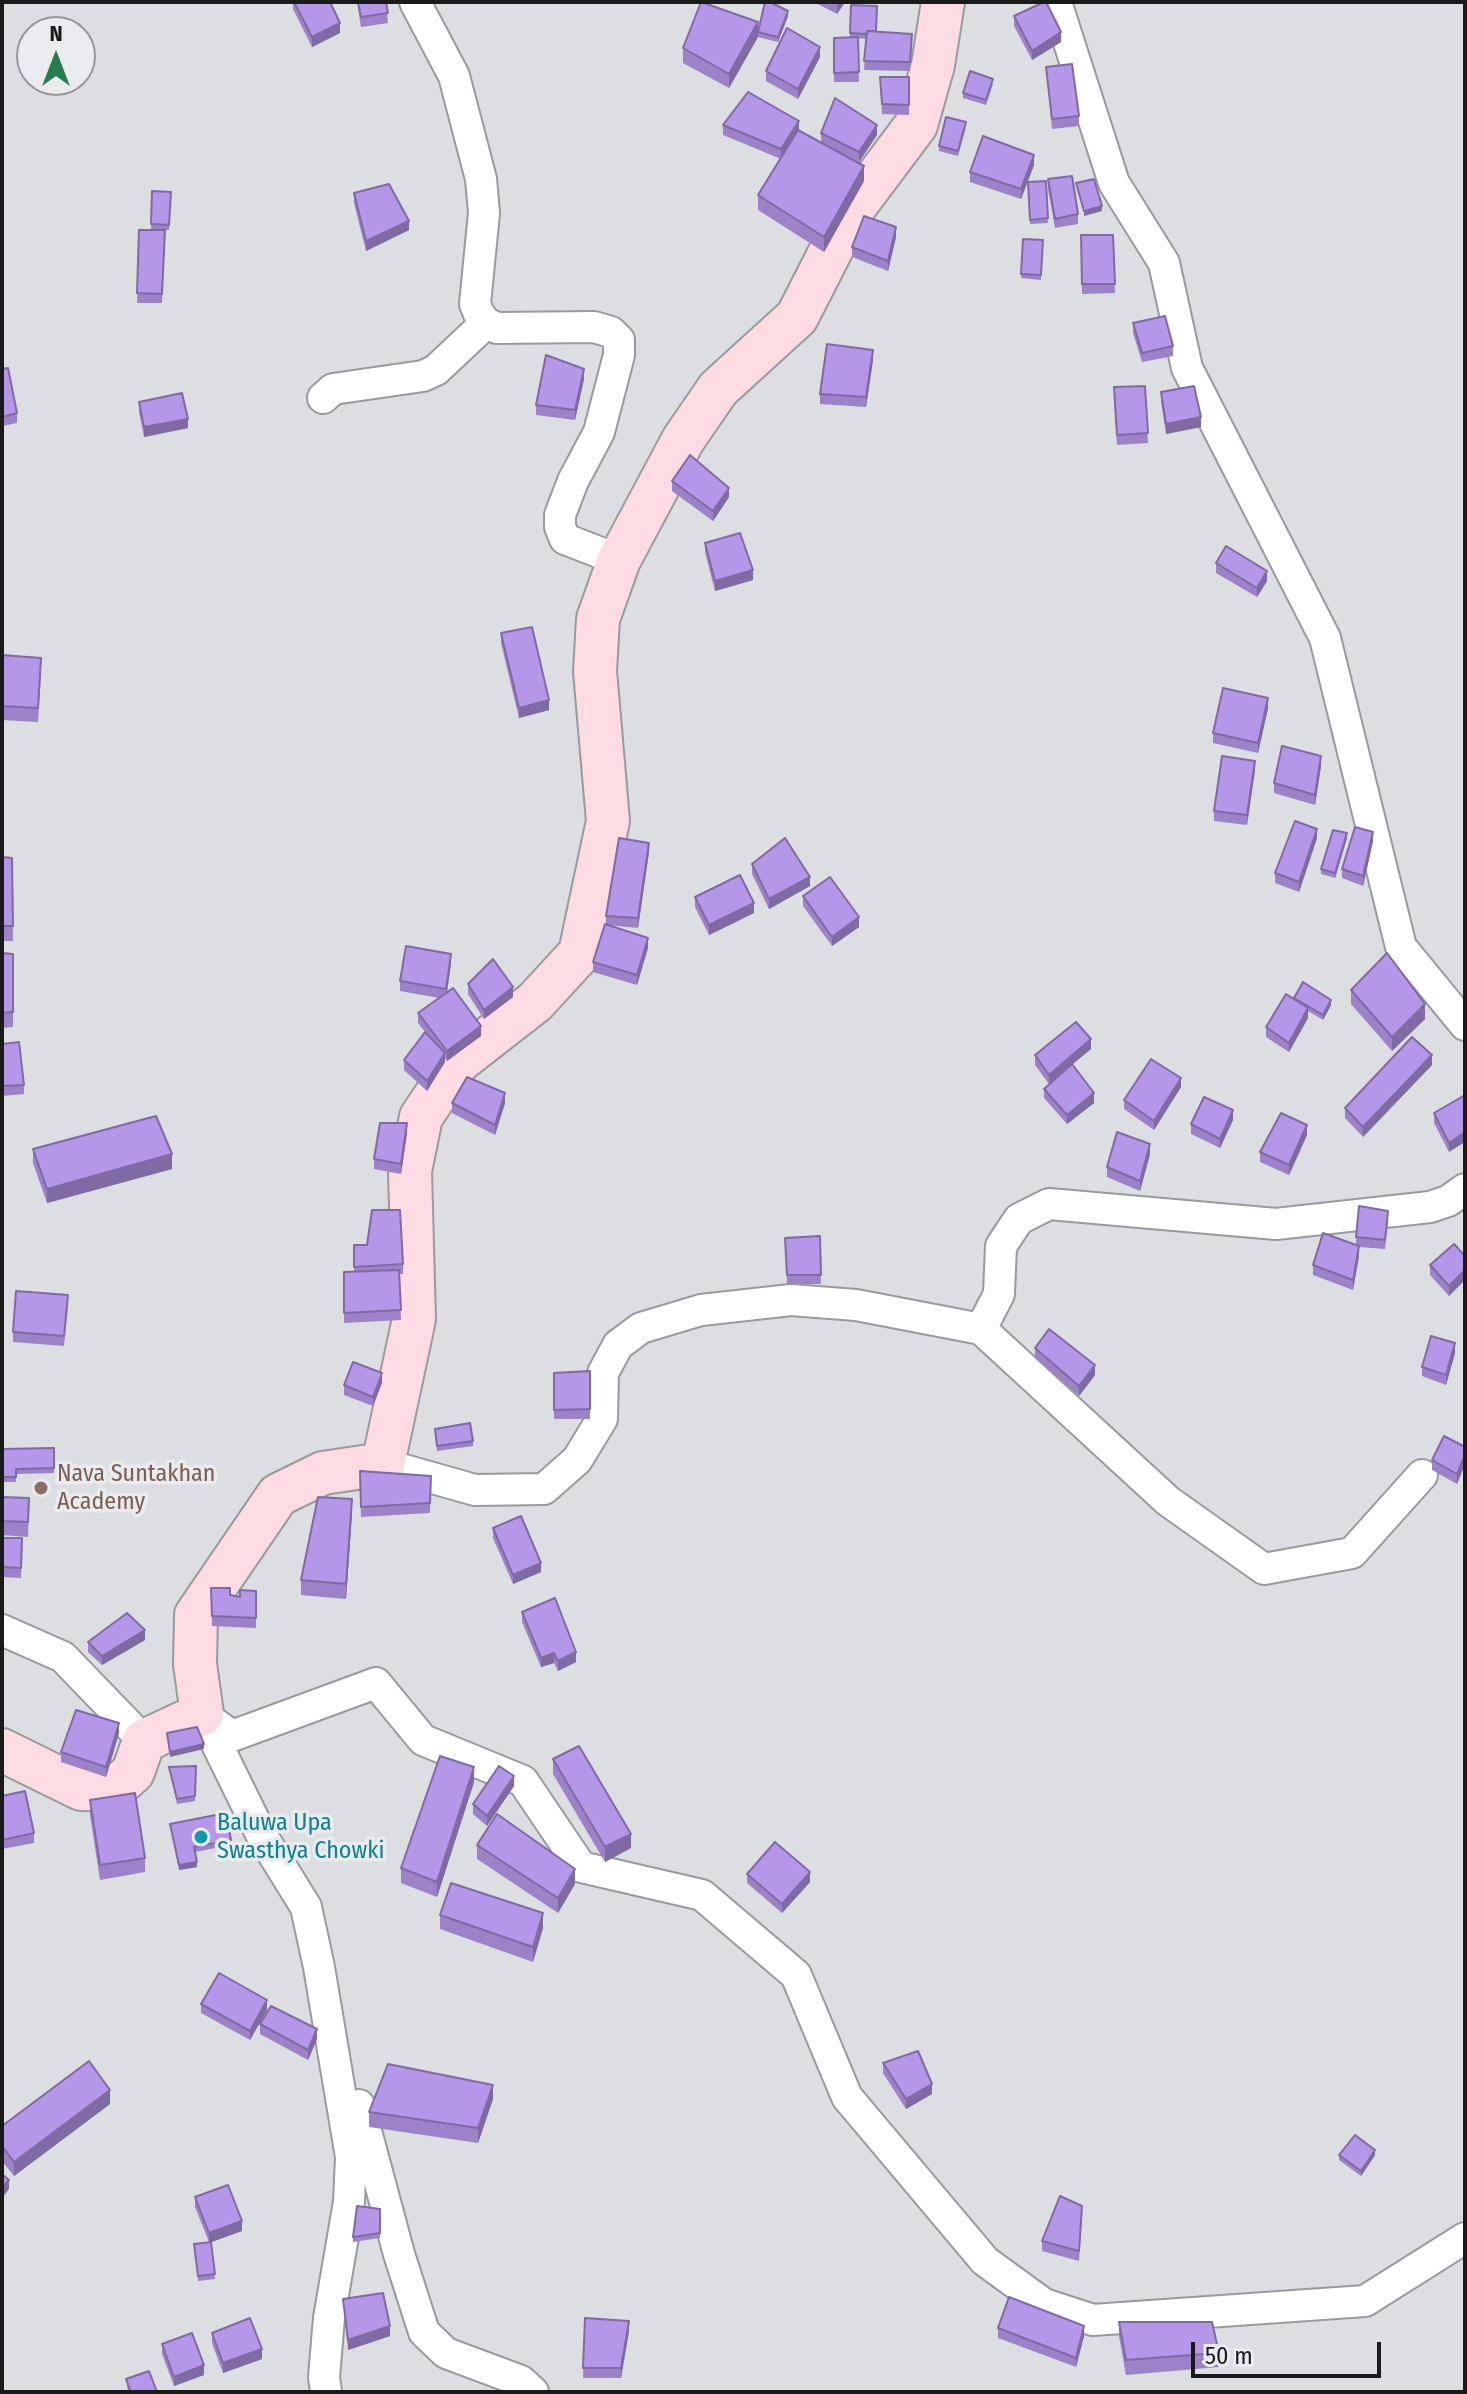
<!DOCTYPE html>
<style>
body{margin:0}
#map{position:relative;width:1467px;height:2394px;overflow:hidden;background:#dcdee1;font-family:"Fira Sans Condensed",sans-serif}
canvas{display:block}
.frame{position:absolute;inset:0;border:4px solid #1a1a1b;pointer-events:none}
.north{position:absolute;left:16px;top:16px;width:80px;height:80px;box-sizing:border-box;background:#eaebef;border:2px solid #97979a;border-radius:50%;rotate:0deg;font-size:22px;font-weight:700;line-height:32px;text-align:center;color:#1a1a1b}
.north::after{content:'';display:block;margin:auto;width:28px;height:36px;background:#277b4e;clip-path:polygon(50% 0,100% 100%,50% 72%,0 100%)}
.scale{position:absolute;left:1191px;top:2342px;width:190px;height:36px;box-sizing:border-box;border:4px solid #1a1a1b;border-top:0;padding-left:10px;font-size:24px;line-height:28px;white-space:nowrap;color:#1a1a1b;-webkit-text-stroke:6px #eaebef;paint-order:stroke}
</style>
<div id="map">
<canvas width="1467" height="2394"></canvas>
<div class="frame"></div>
<div class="north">N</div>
<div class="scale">50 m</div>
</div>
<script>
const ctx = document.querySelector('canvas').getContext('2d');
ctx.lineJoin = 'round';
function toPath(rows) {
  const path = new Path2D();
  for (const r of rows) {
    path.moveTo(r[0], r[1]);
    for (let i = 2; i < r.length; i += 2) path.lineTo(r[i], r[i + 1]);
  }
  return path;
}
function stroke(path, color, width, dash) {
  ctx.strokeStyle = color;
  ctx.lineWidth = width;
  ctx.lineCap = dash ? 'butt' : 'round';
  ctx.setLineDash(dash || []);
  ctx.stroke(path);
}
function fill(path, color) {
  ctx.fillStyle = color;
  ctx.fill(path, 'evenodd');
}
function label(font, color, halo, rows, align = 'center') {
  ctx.font = font + ' "Fira Sans Condensed",sans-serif';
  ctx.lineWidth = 7;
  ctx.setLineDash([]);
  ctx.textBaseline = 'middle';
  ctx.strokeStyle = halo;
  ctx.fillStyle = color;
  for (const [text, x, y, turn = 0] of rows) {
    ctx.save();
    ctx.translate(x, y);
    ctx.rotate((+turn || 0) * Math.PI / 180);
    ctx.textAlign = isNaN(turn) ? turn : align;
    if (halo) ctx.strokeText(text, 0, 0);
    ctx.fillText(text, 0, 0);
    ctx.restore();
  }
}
const street = toPath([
 [415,2,454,76,481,179,484,213,475,304,479,314,486,323,497,328,594,327,611,332,619,340,619,355,599,432,573,481,560,515,560,527,565,539,619,560],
 [1056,2,1114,183,1164,263,1187,368,1325,638,1401,947,1465,1025],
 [323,398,333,389,423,376,436,370,486,323],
 [981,1329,999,1294,1001,1246,1019,1219,1049,1204,1276,1224,1430,1207,1448,1201,1465,1189],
 [383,1464,475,1490,544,1489,577,1460,602,1419,603,1373,618,1345,641,1328,701,1310,791,1300,856,1305,981,1329,1168,1501,1264,1569,1352,1553,1422,1475],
 [2,1630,63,1657,144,1741],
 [202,1714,232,1736,376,1683,423,1740,523,1781,581,1867,702,1895,796,1975,847,2097,985,2261,1044,2304,1093,2320,1365,2301,1465,2238],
 [204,1718,262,1836,306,1907,319,1967,351,2157,349,2202,329,2318,324,2377,326,2392],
 [359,2105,399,2254,424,2332,446,2353,521,2381,533,2392]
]);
const secondary = toPath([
 [2,1750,81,1789,113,1790,133,1772,144,1741,202,1714,195,1664,196,1615,278,1495,323,1473,383,1464,414,1319,410,1171,421,1117,458,1062,535,1002,580,953,608,821,595,671,598,619,619,560,683,440,718,389,797,317,850,213,916,125,933,65,943,2]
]);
stroke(street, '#989a9d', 34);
stroke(secondary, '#989a9d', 46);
stroke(street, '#fff', 30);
stroke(secondary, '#fddbe2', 42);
fill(toPath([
 [293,2,330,2,340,33,312,47,293,9],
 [357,2,386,2,388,23,361,27],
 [814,2,845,2,837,14],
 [851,5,876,31,912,34,910,71,864,70,866,39,858,38,859,82,834,82,834,38,850,37],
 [788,16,778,42,758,37,729,88,683,63,683,48,758,32],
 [1014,16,1061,42,1032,60,1014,26],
 [820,57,798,99,766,81,766,71],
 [1046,67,1079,116,1079,126,1052,129],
 [880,77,909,77,909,115,882,114],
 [993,84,986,105,963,98,963,93],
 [723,125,799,131,864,181,824,252,758,210,758,195,781,159,723,135],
 [966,127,958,156,939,151,939,146],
 [821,133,877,135,859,162,821,143],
 [1034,165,1021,199,970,182,970,172],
 [1048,179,1078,214,1078,224,1055,228,1048,189],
 [1046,181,1048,223,1030,224,1028,182],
 [152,191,171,192,169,230,151,229],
 [354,193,409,230,366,251,354,203],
 [139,230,165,230,162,303,137,303],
 [1081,235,1113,235,1115,293,1082,294],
 [896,237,888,271,852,257,852,247],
 [1023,239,1043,240,1041,280,1021,278],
 [1133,323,1173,346,1173,356,1142,362,1133,333],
 [873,360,866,407,820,404,820,394],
 [2,369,17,413,17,423,2,426],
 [584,379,575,420,536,415,536,405],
 [1145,386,1148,443,1117,445,1114,397],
 [1161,392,1201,427,1166,434,1161,402],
 [139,402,188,428,144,437,139,412],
 [672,481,729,497,713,521,672,491],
 [705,543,753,580,715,591,705,552],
 [1216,563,1267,581,1257,597,1216,573],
 [501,633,549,710,519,718,501,643],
 [2,655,41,672,38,722,2,720],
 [1268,708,1258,753,1213,743,1213,733],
 [1321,766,1315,805,1274,793,1274,783],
 [1255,770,1247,825,1214,821,1214,811],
 [1317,838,1299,892,1275,883,1275,873],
 [1347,838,1335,878,1321,874,1321,869],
 [1373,841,1363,886,1342,878,1342,869],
 [649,852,638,928,608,925,648,948,637,985,593,972,593,962,606,925,606,916],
 [2,857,12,858,13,941,2,941],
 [752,864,810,886,769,909,752,874],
 [803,896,859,927,832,946,803,906],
 [695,897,754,913,709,935,695,907],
 [2,953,13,954,13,1027,2,1028],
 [451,963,447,992,481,1036,447,1061,445,1058,445,1062,427,1091,404,1070,404,1060,426,1033,418,1023,418,1013,439,998,400,991,400,981],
 [468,984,513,997,484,1019,468,994],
 [1351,990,1425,1019,1392,1051,1351,1004],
 [1294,998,1331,1005,1323,1020,1308,1011,1308,1018,1289,1052,1266,1037,1266,1027,1294,1000],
 [2,1044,24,1085,24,1094,2,1096],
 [1091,1049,1072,1064,1094,1103,1067,1124,1044,1098,1044,1089,1049,1084,1035,1065,1035,1055],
 [1432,1065,1363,1137,1345,1118,1345,1108],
 [1181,1087,1154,1130,1124,1109,1124,1100],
 [1465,1095,1449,1152,1434,1123,1434,1113],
 [452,1103,505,1103,495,1135,452,1113],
 [1233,1120,1220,1148,1191,1134,1191,1124],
 [407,1133,401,1174,374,1169,374,1159],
 [1307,1135,1289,1175,1260,1162,1260,1152],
 [33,1149,172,1169,47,1203,33,1163],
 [1150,1154,1140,1191,1107,1177,1107,1167],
 [1388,1221,1385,1249,1359,1247,1359,1256,1353,1290,1313,1275,1313,1265,1356,1245,1356,1237],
 [820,1236,821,1284,787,1284,785,1238],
 [1454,1244,1449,1296,1430,1275,1430,1265],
 [354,1245,403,1264,403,1274,399,1274,401,1320,344,1323,344,1272,354,1272],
 [68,1305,64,1346,13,1342,13,1332],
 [1035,1348,1095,1375,1079,1396,1035,1358],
 [1455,1353,1446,1385,1422,1376,1422,1367],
 [590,1371,590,1419,554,1419,554,1373],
 [382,1383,373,1406,344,1395,344,1385],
 [435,1429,473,1441,473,1446,437,1451],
 [1465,1447,1465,1464,1457,1484,1432,1470,1432,1460],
 [54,1448,54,1473,16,1474,16,1482,2,1482,2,1449],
 [360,1471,431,1476,430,1513,361,1517],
 [2,1497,29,1513,28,1537,2,1535],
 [352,1513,346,1599,301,1595,301,1580],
 [493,1528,541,1572,513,1584,493,1538],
 [2,1538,22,1538,21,1578,2,1577],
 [211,1588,230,1595,240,1597,256,1591,256,1628,212,1626],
 [522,1612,576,1662,558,1671,554,1663,541,1667,522,1622],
 [145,1640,102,1665,88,1652,88,1642],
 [119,1733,106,1777,61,1762,61,1752],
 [553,1759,631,1848,605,1862,553,1774],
 [196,1766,195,1801,177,1804,169,1767],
 [474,1782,437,1897,401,1883,401,1868],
 [514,1786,487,1826,473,1814,473,1804],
 [2,1796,34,1833,34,1843,2,1849],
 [90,1800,145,1858,145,1872,100,1880,90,1815],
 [170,1824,231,1840,231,1845,195,1852,197,1867,179,1870],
 [477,1845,575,1884,558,1913,477,1859],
 [747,1874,810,1882,782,1913,747,1883],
 [440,1915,543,1928,533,1962,440,1929],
 [201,2004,267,2010,250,2040,201,2013],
 [260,2024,317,2039,308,2060,260,2034],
 [883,2063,932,2094,906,2109,883,2073],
 [493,2099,478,2143,369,2127,369,2112],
 [110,2104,14,2176,2,2161,2,2126],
 [1339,2155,1375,2155,1361,2176,1339,2160],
 [195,2197,242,2231,211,2242,215,2279,198,2281,194,2244,209,2242,195,2207],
 [380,2209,380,2238,353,2242,353,2237],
 [1082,2216,1079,2261,1042,2251,1042,2241],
 [343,2299,390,2336,348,2350],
 [585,2318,629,2331,621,2378,583,2378],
 [1119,2322,1219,2353,1219,2367,1126,2375,1119,2336],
 [998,2328,1084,2336,1076,2367,998,2338],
 [212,2333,262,2359,223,2373,212,2343],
 [162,2344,204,2375,174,2386,162,2354],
 [126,2379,157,2392,128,2392]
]), '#9c82c8');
fill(toPath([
 [839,2,845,2,837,14,837,5],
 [788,11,788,16,778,42,778,37],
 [758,22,758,37,729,88,729,74],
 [340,23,340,33,312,47,312,37],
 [1061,32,1061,42,1032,60,1032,51],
 [820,47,820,57,798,99,798,89],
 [799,121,799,130,781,159,781,149],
 [877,125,877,135,859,162,859,152],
 [1034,155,1034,165,1021,199,1021,189],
 [864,166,864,181,824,252,824,237],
 [1102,206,1102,211,1084,216,1084,211],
 [409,221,409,230,366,251,366,241],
 [896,227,896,237,888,271,888,261],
 [873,350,873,360,866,407,866,397],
 [584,369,584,379,575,420,575,410],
 [1201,417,1201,427,1166,434,1166,424],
 [188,419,188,428,144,437,144,427],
 [729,488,729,497,713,521,713,511],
 [753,570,753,580,715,591,715,581],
 [1267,571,1267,581,1257,597,1257,588],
 [1268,698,1268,708,1258,753,1258,743],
 [549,700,549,710,519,718,519,708],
 [1321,756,1321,766,1315,805,1315,795],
 [1255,761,1255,770,1247,825,1247,815],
 [1317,829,1317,838,1299,892,1299,882],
 [1373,832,1373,841,1363,886,1363,876],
 [1347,833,1347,838,1335,878,1335,873],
 [649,843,649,852,638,928,638,918],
 [810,877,810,886,769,909,769,899],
 [754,903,754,913,709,935,709,925],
 [859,917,859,927,832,946,832,937],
 [648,938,648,948,637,985,637,975],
 [451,954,451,963,446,999,446,989],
 [513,987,513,997,484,1019,484,1010],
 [1331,1000,1331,1005,1323,1020,1323,1015],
 [1425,1004,1425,1019,1392,1051,1392,1037],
 [1308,1008,1308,1018,1289,1052,1289,1043],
 [481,1026,481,1036,447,1061,447,1051],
 [1091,1039,1091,1049,1049,1084,1049,1075],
 [445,1053,445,1062,427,1091,427,1081],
 [1432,1055,1432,1065,1363,1137,1363,1127],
 [1181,1078,1181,1087,1154,1130,1154,1121],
 [505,1093,505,1103,495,1135,495,1125],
 [1094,1093,1094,1103,1067,1124,1067,1115],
 [1233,1110,1233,1120,1220,1148,1220,1139],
 [407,1123,407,1133,401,1174,401,1164],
 [1307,1125,1307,1135,1289,1175,1289,1165],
 [1465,1132,1465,1142,1449,1152,1449,1143],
 [1150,1144,1150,1154,1140,1191,1140,1181],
 [172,1154,172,1169,47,1203,47,1189],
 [1359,1246,1359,1256,1353,1290,1353,1280],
 [1465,1270,1465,1280,1449,1296,1449,1286],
 [1455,1343,1455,1353,1446,1385,1446,1375],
 [1095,1365,1095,1375,1079,1396,1079,1386],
 [382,1373,382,1383,373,1406,373,1397],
 [1465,1454,1465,1464,1457,1484,1457,1474],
 [352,1499,352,1513,346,1599,346,1584],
 [541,1563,541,1572,513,1584,513,1575],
 [145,1630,145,1640,102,1665,102,1656],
 [576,1652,576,1662,558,1671,558,1661],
 [554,1653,554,1663,541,1667,541,1658],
 [119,1723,119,1733,106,1777,106,1767],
 [204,1744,204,1749,170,1757,170,1752],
 [474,1767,474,1782,437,1897,437,1882],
 [514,1776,514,1786,487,1826,487,1816],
 [631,1834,631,1848,605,1862,605,1847],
 [197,1862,197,1867,179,1870,179,1865],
 [575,1869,575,1884,558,1913,558,1898],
 [810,1872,810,1882,782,1913,782,1904],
 [543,1913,543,1928,533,1962,533,1947],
 [267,2000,267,2010,250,2040,250,2031],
 [317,2029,317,2039,308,2060,308,2050],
 [932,2084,932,2094,906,2109,906,2099],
 [493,2085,493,2099,478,2143,478,2128],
 [110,2090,110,2104,14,2176,14,2162],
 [1375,2150,1375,2155,1361,2176,1361,2171],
 [9,2180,9,2189,2,2198,2,2188],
 [242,2221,242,2231,209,2243,209,2233],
 [629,2321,629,2331,621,2378,621,2368],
 [390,2326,390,2336,348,2350,348,2340],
 [1084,2326,1084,2336,1076,2367,1076,2358],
 [262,2349,262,2359,223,2373,223,2363],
 [204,2365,204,2375,174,2386,174,2377]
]), '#7f6aa3');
const building = toPath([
 [294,2,330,2,340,23,312,37,294,2],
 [358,2,386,2,388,13,361,17,358,2],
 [701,2,758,22,729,74,683,48,701,2],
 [765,2,770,2,788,11,778,37,758,32,765,2],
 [1044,2,1046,2,1061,32,1032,51,1014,16,1044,2],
 [851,5,877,6,876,31,867,31,867,34,850,33,851,5],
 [787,28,820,47,798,89,766,71,787,28],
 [867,31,912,34,910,62,864,61,867,31],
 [858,37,859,72,834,73,834,38,858,37],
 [1072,64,1079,116,1052,119,1046,67,1072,64],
 [970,71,993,79,986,100,963,93,970,71],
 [880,77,909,77,909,105,882,104,880,77],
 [748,92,799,121,781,149,723,125,748,92],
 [835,98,877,125,859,152,821,133,835,98],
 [946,117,966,122,958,151,939,146,946,117],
 [798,130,864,166,824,237,758,195,798,130],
 [983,136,1034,155,1021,189,970,172,983,136],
 [1072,176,1078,214,1055,219,1048,179,1072,176],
 [1094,179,1102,206,1084,211,1076,183,1094,179],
 [1046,181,1048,218,1030,220,1028,182,1046,181],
 [389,184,409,221,366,241,354,193,389,184],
 [152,191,171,192,169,225,151,224,152,191],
 [864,216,896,227,888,261,852,247,864,216],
 [139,230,165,230,162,294,137,293,139,230],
 [1081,235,1113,235,1115,284,1082,284,1081,235],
 [1023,239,1043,240,1041,275,1021,274,1023,239],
 [1165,316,1173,346,1142,353,1133,323,1165,316],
 [827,344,873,350,866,397,820,394,827,344],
 [546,355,584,369,575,410,536,405,546,355],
 [8,368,17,413,2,417,2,369,8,368],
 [1145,386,1148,433,1117,435,1114,387,1145,386],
 [1194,386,1201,417,1166,424,1161,392,1194,386],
 [182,393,188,419,144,427,139,402,182,393],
 [690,455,729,488,713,511,672,481,690,455],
 [740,533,753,570,715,581,705,543,740,533],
 [1226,546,1267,571,1257,588,1216,563,1226,546],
 [532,627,549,700,519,708,501,633,532,627],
 [2,655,41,658,38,708,2,706,2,655],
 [1223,688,1268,698,1258,743,1213,733,1223,688],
 [1282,746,1321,756,1315,795,1274,783,1282,746],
 [1222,756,1255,761,1247,815,1214,811,1222,756],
 [1295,821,1317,829,1299,882,1275,873,1295,821],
 [1355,827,1373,832,1363,876,1342,869,1355,827],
 [1333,830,1347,833,1335,873,1321,869,1333,830],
 [619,838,649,843,638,918,606,916,619,838],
 [785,838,810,877,769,899,752,864,785,838],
 [2,857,12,858,13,926,2,926,2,857],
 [740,875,754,903,709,925,695,897,740,875],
 [830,877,859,917,832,937,803,896,830,877],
 [605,924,648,938,637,975,593,962,605,924],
 [406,946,451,954,446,989,400,981,406,946],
 [2,953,13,954,13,1012,2,1013,2,953],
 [1387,953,1425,1004,1392,1037,1351,990,1387,953],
 [493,959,513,987,484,1010,468,984,493,959],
 [1303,982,1331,1000,1323,1015,1294,998,1303,982],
 [453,988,481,1026,447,1051,418,1013,453,988],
 [1286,994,1308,1008,1289,1043,1266,1027,1286,994],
 [1076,1022,1091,1039,1049,1075,1035,1055,1076,1022],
 [425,1032,445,1053,427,1081,404,1060,425,1032],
 [1412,1037,1432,1055,1363,1127,1345,1108,1412,1037],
 [19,1042,24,1085,2,1086,2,1044,19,1042],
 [1151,1059,1181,1078,1154,1121,1124,1100,1151,1059],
 [1072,1064,1094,1093,1067,1115,1044,1089,1072,1064],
 [467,1077,505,1093,495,1125,452,1103,467,1077],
 [1465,1095,1465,1132,1449,1143,1434,1113,1465,1095],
 [1204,1097,1233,1110,1220,1139,1191,1124,1204,1097],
 [1281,1113,1307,1125,1289,1165,1260,1152,1281,1113],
 [156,1116,172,1154,47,1189,33,1149,156,1116],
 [380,1123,407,1123,401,1164,374,1159,380,1123],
 [1117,1132,1150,1144,1140,1181,1107,1167,1117,1132],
 [1359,1206,1388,1211,1385,1240,1356,1237,1359,1206],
 [372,1210,400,1210,403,1264,354,1267,354,1245,367,1245,372,1210],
 [1323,1233,1359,1246,1353,1280,1313,1265,1323,1233],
 [820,1236,821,1275,787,1275,785,1238,820,1236],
 [1454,1244,1465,1256,1465,1270,1449,1286,1430,1265,1454,1244],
 [399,1270,401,1310,344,1313,344,1272,399,1270],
 [16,1291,68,1295,64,1336,13,1332,16,1291],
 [1049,1329,1095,1365,1079,1386,1035,1348,1049,1329],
 [1431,1336,1455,1343,1446,1375,1422,1367,1431,1336],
 [353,1362,382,1373,373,1397,344,1385,353,1362],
 [590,1371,590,1409,554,1410,554,1373,590,1371],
 [470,1423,473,1441,437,1446,435,1429,470,1423],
 [1444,1436,1465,1447,1465,1454,1457,1474,1432,1460,1444,1436],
 [54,1448,54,1468,16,1469,16,1477,2,1477,2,1449,54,1448],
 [360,1471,431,1476,430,1503,361,1507,360,1471],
 [2,1497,29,1498,28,1522,2,1521,2,1497],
 [318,1497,352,1499,346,1584,301,1580,318,1497],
 [521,1516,541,1563,513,1575,493,1528,521,1516],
 [2,1538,22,1538,21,1568,2,1567,2,1538],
 [211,1588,230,1588,230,1595,240,1597,240,1590,256,1591,256,1618,212,1616,211,1588],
 [555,1598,576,1652,558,1661,554,1653,541,1658,522,1612,555,1598],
 [127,1613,145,1630,102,1656,88,1642,127,1613],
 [76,1710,119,1723,106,1767,61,1752,76,1710],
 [197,1727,204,1744,170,1752,167,1733,197,1727],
 [579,1746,631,1834,605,1847,553,1759,579,1746],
 [440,1756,474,1767,437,1882,401,1868,440,1756],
 [196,1766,195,1796,177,1799,169,1767,196,1766],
 [499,1766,514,1776,487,1816,473,1804,499,1766],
 [25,1791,34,1833,2,1840,2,1796,25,1791],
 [135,1793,145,1858,100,1865,90,1800,135,1793],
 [226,1813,231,1840,194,1847,197,1862,179,1865,170,1824,226,1813],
 [497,1814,575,1869,558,1898,477,1845,497,1814],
 [775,1842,810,1872,782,1904,747,1874,775,1842],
 [451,1883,543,1913,533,1947,440,1915,451,1883],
 [219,1973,267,2000,250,2031,201,2004,219,1973],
 [271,2006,317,2029,308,2050,260,2024,271,2006],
 [918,2051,932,2084,906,2099,883,2063,918,2051],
 [89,2061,110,2090,14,2162,2,2146,2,2126,89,2061],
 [388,2064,493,2085,478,2128,369,2112,388,2064],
 [1355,2135,1375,2150,1361,2171,1339,2155,1355,2135],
 [2,2174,9,2180,2,2188,2,2174],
 [228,2185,242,2221,209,2233,195,2197,228,2185],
 [1060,2196,1082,2206,1079,2251,1042,2241,1060,2196],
 [357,2206,380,2209,380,2233,353,2237,357,2206],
 [211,2242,215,2274,198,2276,194,2244,211,2242],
 [383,2293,390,2326,348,2340,343,2299,383,2293],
 [1009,2297,1084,2326,1076,2358,998,2328,1009,2297],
 [250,2318,262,2349,223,2363,212,2333,250,2318],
 [585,2318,629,2321,621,2368,583,2368,585,2318],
 [1119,2322,1212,2322,1219,2353,1126,2360,1119,2322],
 [192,2333,204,2365,174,2377,162,2344,192,2333],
 [149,2371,157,2392,131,2392,126,2379,149,2371]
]);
fill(building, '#b597e9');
stroke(building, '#7f6aa3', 2);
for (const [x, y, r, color] of [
 [41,1488,8,"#8d6e63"],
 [201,1837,8,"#0f9aa8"]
]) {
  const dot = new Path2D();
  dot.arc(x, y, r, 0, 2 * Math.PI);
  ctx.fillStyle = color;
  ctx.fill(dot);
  stroke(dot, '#eaebef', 3);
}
label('24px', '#785e54', '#eaebef', [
 ["Nava Suntakhan",57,1474],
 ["Academy",57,1502]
], 'left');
label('24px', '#0d838f', '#eaebef', [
 ["Baluwa Upa",217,1823],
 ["Swasthya Chowki",217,1851]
], 'left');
</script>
